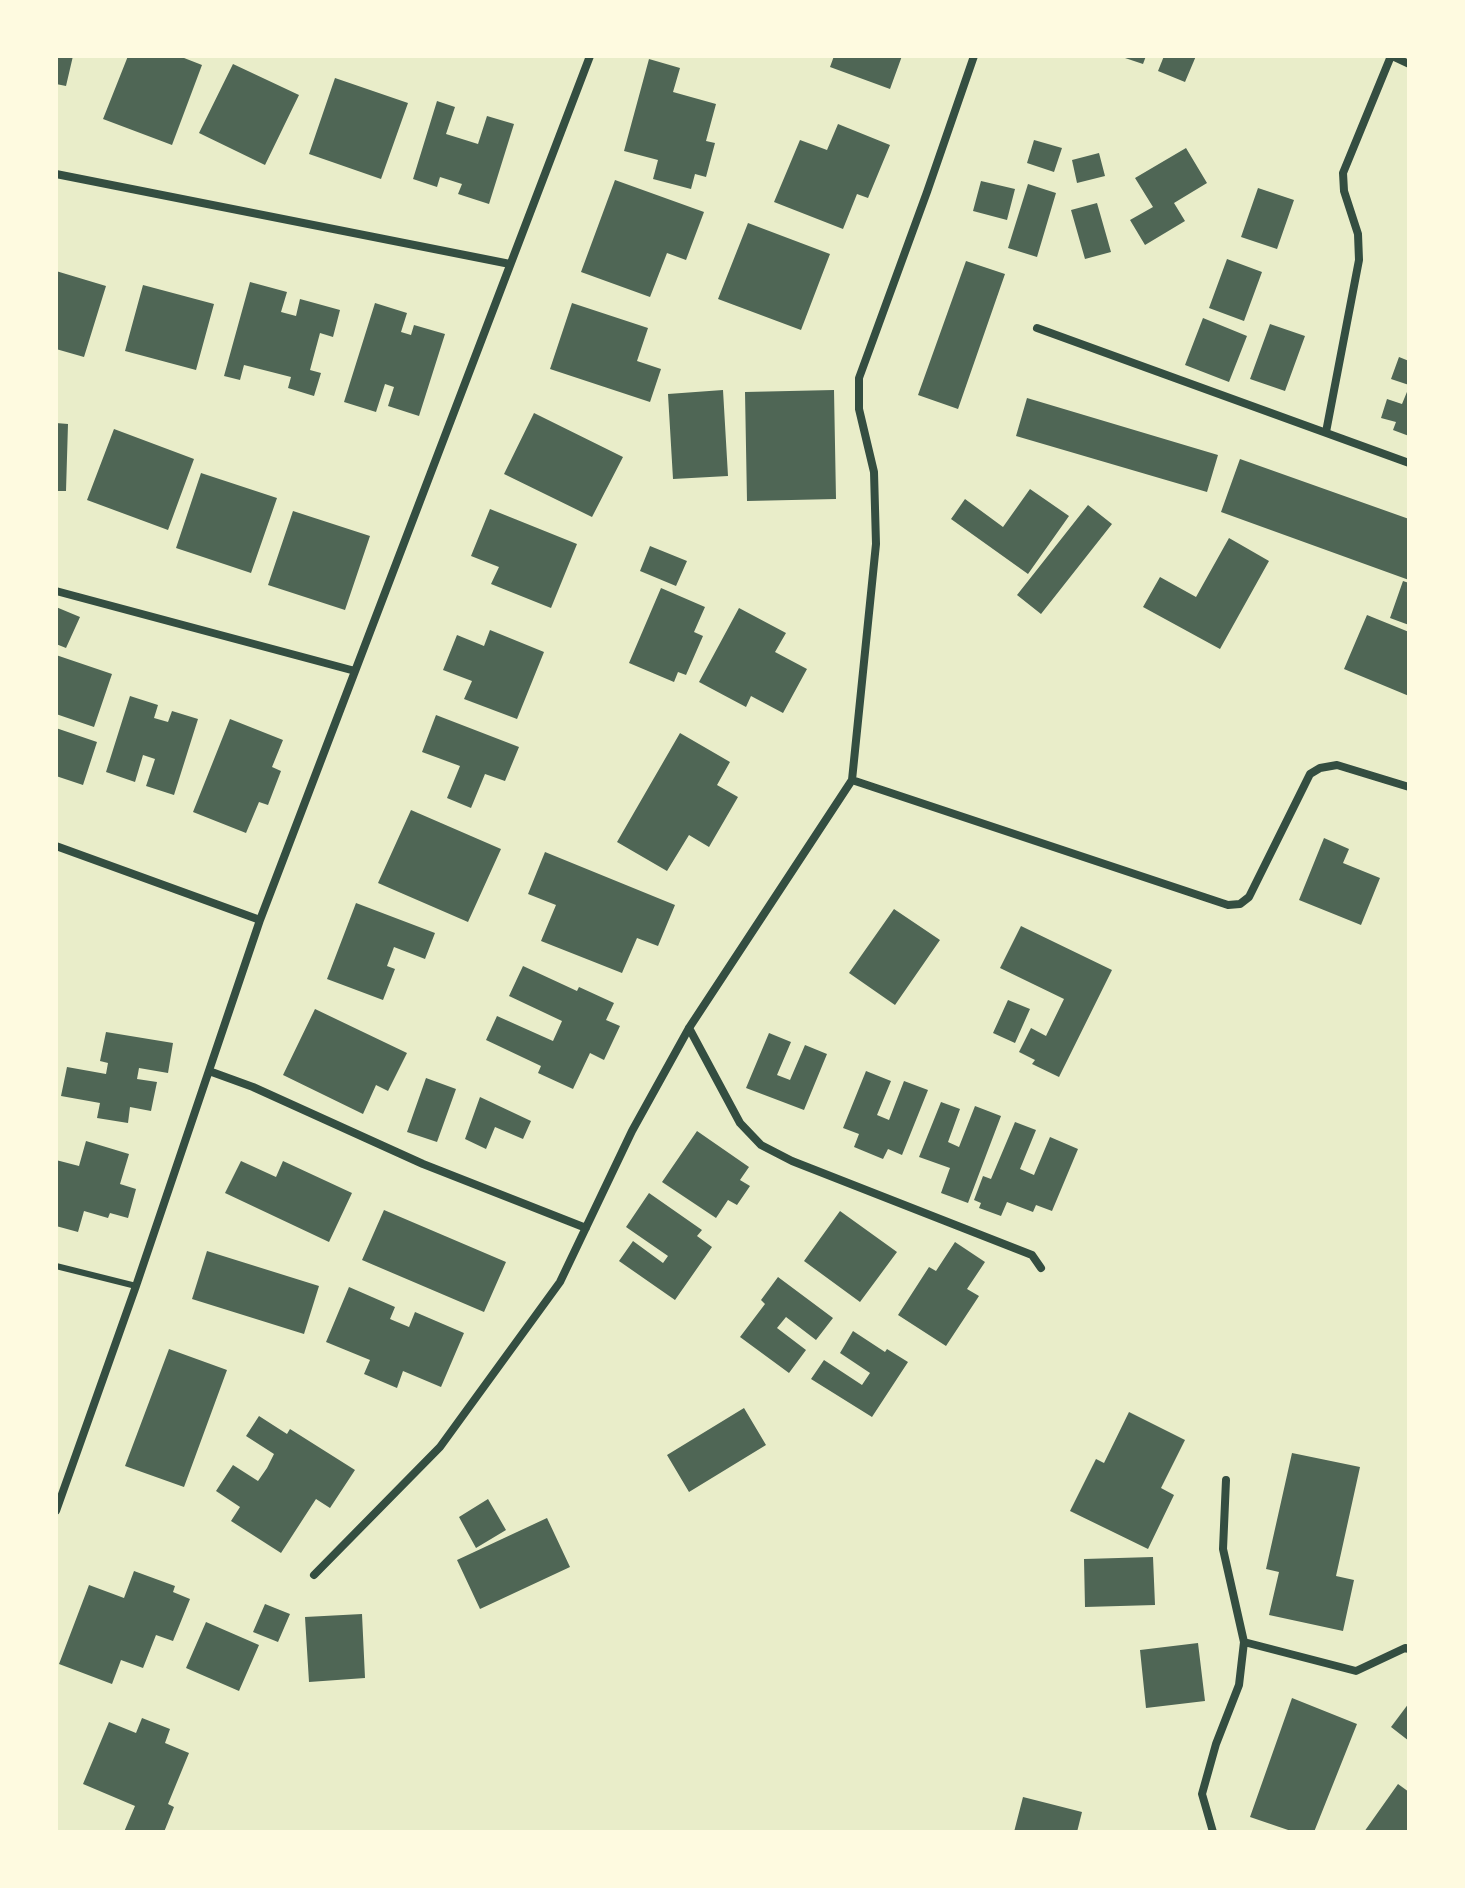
<!DOCTYPE html>
<style>
body{margin:0}
#map{position:relative;width:1465px;height:1888px;overflow:hidden;background:#e9edc9;font-family:"Roboto Serif",serif}
canvas{display:block}
.frame{position:absolute;inset:0;border:58px solid #fefae0;pointer-events:none}
</style>
<div id="map">
<canvas width="1465" height="1888"></canvas>
<div class="frame"></div>
</div>
<script>
const ctx = document.querySelector('canvas').getContext('2d');
ctx.lineJoin = 'round';
function fill(path, color) {
  ctx.fillStyle = color;
  ctx.fill(path, 'evenodd');
}
function toPath(rows) {
  const path = new Path2D();
  for (const r of rows) {
    path.moveTo(r[0], r[1]);
    for (let i = 2; i < r.length; i += 2) path.lineTo(r[i], r[i + 1]);
  }
  return path;
}
function stroke(path, color, width, dash) {
  ctx.strokeStyle = color;
  ctx.lineWidth = width;
  ctx.lineCap = dash ? 'butt' : 'round';
  ctx.setLineDash(dash || []);
  ctx.stroke(path);
}
fill(toPath([
 [56,56,73,56,66,86,56,84],
 [128,56,179,56,202,65,172,145,103,119],
 [834,56,902,56,890,89,830,67],
 [1119,56,1146,56,1143,64],
 [1164,56,1196,56,1185,82,1158,71],
 [649,59,680,68,673,92,716,104,706,141,715,143,706,177,695,174,691,189,653,179,658,160,624,151],
 [233,64,299,95,265,165,199,133],
 [335,78,408,103,381,179,309,154],
 [437,101,455,107,446,134,478,144,487,116,514,124,489,204,458,194,462,184,440,177,437,187,413,179],
 [838,124,890,145,868,198,857,194,843,229,774,202,800,140,827,150],
 [1034,140,1062,148,1054,172,1027,163],
 [1186,148,1207,183,1174,203,1185,221,1145,245,1130,220,1153,207,1135,178],
 [1099,153,1105,176,1077,183,1072,160],
 [615,180,704,212,686,260,667,253,650,297,581,272],
 [981,181,1015,189,1007,220,973,211],
 [1028,184,1056,193,1037,257,1008,248],
 [1258,188,1294,200,1277,249,1241,237],
 [1097,203,1111,252,1085,259,1071,210],
 [748,223,830,254,801,330,718,299],
 [1227,259,1262,272,1244,321,1209,308],
 [966,261,1005,274,958,409,918,395],
 [56,271,106,286,84,357,56,349],
 [250,282,287,292,281,312,296,316,300,299,340,310,333,337,320,333,310,370,321,373,314,396,288,388,291,377,244,365,240,380,224,376],
 [143,285,214,304,196,370,125,351],
 [375,303,407,313,401,332,411,335,414,325,445,334,419,416,388,406,394,387,385,384,376,412,344,402],
 [572,303,648,328,637,361,661,369,650,402,550,369],
 [1203,318,1247,336,1229,382,1185,365],
 [1270,324,1305,336,1285,391,1250,379],
 [1399,357,1409,361,1409,385,1391,379],
 [1409,387,1409,436,1393,430,1396,422,1381,418,1387,399,1402,404],
 [723,390,728,476,673,479,668,394],
 [834,390,836,499,747,501,745,392],
 [1027,398,1218,455,1207,492,1016,436],
 [534,413,623,457,592,517,504,474],
 [56,423,68,424,66,491,56,491],
 [114,429,194,459,168,530,87,500],
 [1240,459,1409,519,1409,580,1221,512],
 [201,473,277,498,251,573,176,548],
 [1030,489,1069,516,1028,574,951,519,965,499,1003,527],
 [1088,505,1112,524,1041,614,1017,595],
 [490,509,577,544,551,608,491,584,499,567,471,556],
 [293,511,370,536,345,610,268,585],
 [1229,538,1269,561,1220,649,1143,607,1160,577,1196,597],
 [650,546,687,561,676,586,640,571],
 [1403,581,1409,583,1409,625,1390,618],
 [661,588,705,607,694,632,703,636,686,675,678,672,674,682,629,663],
 [56,607,80,617,66,648,56,644],
 [739,608,786,633,775,652,807,669,783,713,751,696,746,707,699,682],
 [1367,615,1409,632,1409,696,1344,669],
 [490,630,544,652,517,719,464,699,472,681,443,670,457,635,484,646],
 [56,655,112,674,94,727,56,714],
 [130,696,158,705,154,718,168,722,172,711,198,719,174,795,146,786,155,759,143,755,135,782,106,772],
 [436,715,519,747,505,781,485,774,471,808,447,798,460,766,422,752],
 [230,719,283,740,272,767,281,771,268,805,259,802,246,833,193,812],
 [56,728,97,742,83,785,56,776],
 [680,733,730,762,717,785,738,797,709,847,689,835,667,871,617,842],
 [411,810,501,849,468,922,378,883],
 [1324,838,1349,849,1343,863,1380,878,1361,925,1299,900],
 [545,852,675,905,658,946,637,938,622,973,541,941,556,905,528,894],
 [356,903,435,933,425,959,394,947,387,966,395,969,383,1000,327,979],
 [894,909,940,940,895,1005,849,973],
 [1021,926,1112,970,1059,1077,1032,1064,1035,1060,1019,1052,1031,1028,1046,1036,1064,999,1000,968],
 [523,966,577,991,579,987,614,1003,606,1020,620,1026,604,1060,590,1053,573,1089,538,1073,541,1066,486,1040,497,1016,553,1041,562,1021,509,996],
 [1008,1000,1030,1009,1015,1043,993,1033],
 [315,1009,407,1053,388,1091,376,1085,363,1114,283,1075],
 [106,1032,173,1043,168,1073,139,1068,137,1079,157,1082,151,1111,130,1107,128,1123,97,1118,100,1103,61,1096,67,1067,106,1074,108,1063,100,1061],
 [769,1033,791,1042,777,1075,790,1080,805,1045,827,1054,804,1110,746,1088],
 [866,1071,891,1081,877,1115,889,1120,904,1081,928,1090,902,1155,888,1149,883,1159,854,1147,859,1134,843,1128],
 [426,1078,456,1089,437,1142,407,1132],
 [480,1097,531,1121,523,1139,495,1127,486,1149,465,1139],
 [941,1102,960,1109,948,1142,959,1147,975,1106,1001,1116,968,1203,941,1193,950,1168,919,1157],
 [1015,1122,1036,1130,1020,1169,1034,1175,1050,1137,1078,1149,1052,1211,1036,1205,1033,1212,1007,1202,1001,1216,979,1208,981,1203,974,1200,983,1176,991,1179],
 [697,1131,749,1167,740,1180,750,1186,737,1205,728,1200,716,1218,662,1182],
 [86,1141,129,1154,120,1184,136,1189,128,1218,110,1213,108,1218,84,1211,78,1232,56,1226,56,1160,79,1166],
 [241,1161,276,1177,283,1161,352,1193,329,1242,225,1193],
 [649,1193,702,1230,697,1236,712,1247,675,1300,619,1261,633,1241,663,1263,668,1256,626,1227],
 [384,1210,506,1262,484,1312,362,1260],
 [840,1211,897,1252,860,1302,804,1261],
 [955,1242,985,1262,967,1289,979,1296,946,1346,898,1315,929,1267,936,1271],
 [207,1251,319,1286,304,1334,192,1299],
 [778,1277,833,1318,816,1340,786,1317,777,1328,806,1350,789,1373,740,1337,765,1304,761,1300],
 [349,1287,395,1307,390,1319,409,1327,415,1312,464,1333,441,1387,403,1371,397,1388,364,1374,370,1360,326,1342],
 [853,1331,885,1352,887,1349,908,1362,872,1417,811,1379,824,1360,862,1385,870,1373,840,1353],
 [169,1349,227,1370,184,1487,125,1466],
 [744,1408,766,1445,689,1492,667,1455],
 [1129,1412,1185,1440,1161,1488,1174,1495,1148,1549,1070,1511,1096,1459,1104,1463],
 [259,1416,287,1434,290,1429,355,1470,330,1508,316,1499,281,1553,231,1521,240,1507,216,1491,233,1465,258,1481,267,1468,274,1454,246,1436],
 [1292,1453,1360,1467,1336,1576,1354,1580,1343,1631,1269,1615,1279,1572,1266,1569],
 [488,1499,506,1530,476,1548,459,1517],
 [547,1518,570,1567,480,1609,457,1560],
 [1153,1557,1155,1605,1085,1607,1084,1559],
 [134,1571,175,1586,173,1592,190,1599,173,1641,156,1635,143,1668,121,1660,112,1684,59,1664,89,1585,124,1598],
 [265,1604,290,1614,278,1642,253,1632],
 [362,1614,365,1678,309,1682,305,1617],
 [206,1622,259,1645,239,1691,186,1668],
 [1198,1643,1205,1701,1146,1708,1140,1650],
 [1292,1698,1357,1724,1314,1832,1294,1832,1250,1817],
 [1409,1703,1409,1741,1391,1727],
 [142,1718,170,1729,165,1743,189,1753,168,1804,174,1807,164,1832,124,1832,135,1806,83,1784,109,1722,136,1733],
 [1398,1784,1409,1792,1409,1832,1364,1832],
 [1023,1797,1082,1812,1077,1832,1014,1832]
]), '#4f6655');
stroke(toPath([
 [56,1266,136,1286]
]), '#344e41', 6);
stroke(toPath([
 [1392,56,1409,64],
 [56,174,510,264],
 [1037,328,1409,463],
 [1326,432,1359,260,1358,234,1344,191,1343,173,1391,56],
 [56,591,355,671],
 [852,780,1228,905,1240,904,1249,897,1310,774,1320,768,1337,765,1409,787],
 [56,846,260,920],
 [689,1028,740,1123,761,1145,792,1161,1032,1255,1041,1268],
 [209,1071,253,1087,423,1164,586,1228],
 [56,1511,136,1286,260,920,590,56],
 [314,1575,440,1447,560,1282,632,1131,689,1028,852,780,876,544,874,472,859,409,859,378,927,192,974,56],
 [1244,1642,1356,1671,1405,1648,1409,1649],
 [1213,1832,1202,1794,1216,1744,1239,1685,1244,1642,1223,1549,1226,1480]
]), '#344e41', 8);
</script>
